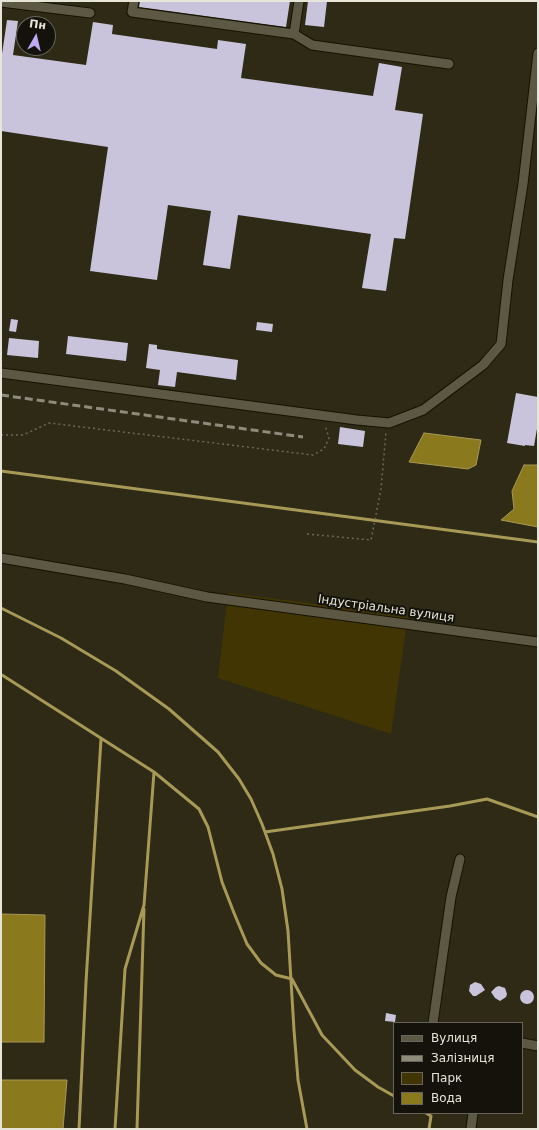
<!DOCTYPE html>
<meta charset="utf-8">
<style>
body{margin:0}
#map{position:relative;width:539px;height:1130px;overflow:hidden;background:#2e2a16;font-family:"DejaVu Sans",sans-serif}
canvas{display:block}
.frame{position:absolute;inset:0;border:2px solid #e7e5d8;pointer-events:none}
.legend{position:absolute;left:393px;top:1022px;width:130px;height:92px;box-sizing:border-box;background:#14120a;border:1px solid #68665c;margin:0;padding:5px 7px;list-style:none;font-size:12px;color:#e7e5d8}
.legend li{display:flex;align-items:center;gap:8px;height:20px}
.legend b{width:20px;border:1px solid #68665c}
.north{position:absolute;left:16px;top:16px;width:40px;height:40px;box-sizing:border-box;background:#14120a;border:1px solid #68665c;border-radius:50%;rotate:8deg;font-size:11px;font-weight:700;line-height:16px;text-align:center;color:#e7e5d8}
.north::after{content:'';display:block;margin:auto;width:14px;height:18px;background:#bda9f5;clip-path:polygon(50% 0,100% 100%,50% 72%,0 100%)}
</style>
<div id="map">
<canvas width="539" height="1130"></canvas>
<div class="frame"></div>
<ul class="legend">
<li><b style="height:5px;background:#5d5843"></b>Вулиця</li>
<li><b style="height:5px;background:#8e8b7b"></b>Залізниця</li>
<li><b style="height:11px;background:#413603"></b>Парк</li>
<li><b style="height:11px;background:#8b791e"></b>Вода</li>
</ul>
<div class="north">Пн</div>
</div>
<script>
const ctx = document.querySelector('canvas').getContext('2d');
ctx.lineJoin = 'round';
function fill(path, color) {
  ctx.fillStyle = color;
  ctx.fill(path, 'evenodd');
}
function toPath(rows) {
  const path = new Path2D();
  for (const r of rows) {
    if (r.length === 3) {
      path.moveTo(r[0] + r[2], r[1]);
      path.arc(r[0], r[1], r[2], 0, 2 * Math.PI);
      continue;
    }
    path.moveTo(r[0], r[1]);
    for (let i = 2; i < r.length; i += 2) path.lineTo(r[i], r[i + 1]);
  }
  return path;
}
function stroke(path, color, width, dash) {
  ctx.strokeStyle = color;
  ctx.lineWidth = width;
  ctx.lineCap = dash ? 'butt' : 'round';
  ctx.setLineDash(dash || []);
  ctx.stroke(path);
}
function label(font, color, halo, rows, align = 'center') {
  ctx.font = font + ' "DejaVu Sans",sans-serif';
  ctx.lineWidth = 4;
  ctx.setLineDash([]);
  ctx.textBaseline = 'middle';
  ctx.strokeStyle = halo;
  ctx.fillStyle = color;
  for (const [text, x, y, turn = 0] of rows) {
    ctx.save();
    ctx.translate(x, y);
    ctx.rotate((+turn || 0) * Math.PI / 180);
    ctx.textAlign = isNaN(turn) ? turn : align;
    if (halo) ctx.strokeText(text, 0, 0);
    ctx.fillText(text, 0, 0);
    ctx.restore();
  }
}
fill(toPath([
 [228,593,408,615,391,734,218,678]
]), '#413603');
const water = toPath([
 [424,433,481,440,476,465,468,469,409,462,424,433],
 [524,465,538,465,538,527,501,520,514,509,512,491,524,465],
 [1,914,45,915,44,1042,1,1042,1,914],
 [1,1080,67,1080,63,1129,1,1129,1,1080]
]);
fill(water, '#8b791e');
stroke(water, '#a79956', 1);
stroke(toPath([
 [1,471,538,542],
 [1,608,61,638,116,671,169,709,218,752,239,779,251,799,262,824,273,854,282,889,288,931,294,1030,298,1080,307,1129],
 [2,675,154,772,144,905,125,969,115,1129],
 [154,772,199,809,208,827,222,882,234,913,247,944,261,963,276,975,292,979,322,1035,355,1070,378,1087,394,1096],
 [265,832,450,806,487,799,538,817],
 [426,1113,431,1116,429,1129],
 [79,1129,86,982,101,739],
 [137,1129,144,909]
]), '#a79956', 3);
fill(toPath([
 [140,1,290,1,286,27,139,7],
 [308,1,327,1,324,27,305,25],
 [7,20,18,21,13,55,86,65,93,22,113,25,112,34,217,49,218,40,246,44,241,78,373,96,379,63,402,67,395,110,423,114,405,239,394,238,386,291,362,288,371,234,238,215,230,269,203,265,211,211,168,205,157,280,90,271,108,147,1,131,1,54,2,54],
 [11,319,18,320,16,332,9,331],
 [257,322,273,324,272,332,256,330],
 [68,336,128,343,126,361,66,354],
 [9,338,39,341,38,358,7,355],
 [149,344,157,345,157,349,238,360,236,380,177,372,175,387,158,385,160,370,146,368],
 [516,393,538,397,538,423,534,446,525,445,525,446,507,443],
 [340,427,365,431,363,447,338,444],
 [475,982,481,984,485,990,476,996,473,996,469,991,470,985],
 [499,986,505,988,507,994,506,997,500,1001,495,998,491,992,496,987],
 [527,997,7],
 [386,1013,396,1015,395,1022,385,1021]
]), '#c9c4dc');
const minor = toPath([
 [134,1,132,12,294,34,299,1],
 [1,2,90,13],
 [294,34,312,45,449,64],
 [1,373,357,420,389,423,423,410,483,365,501,344,508,280,523,184,538,53],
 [1,558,125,579,207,597,538,642],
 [433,1023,451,897,460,859],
 [522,1043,538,1046],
 [471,1129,473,1113]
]);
stroke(minor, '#161202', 11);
stroke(toPath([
 [1,435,23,435,49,423,313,455,324,449,329,438,325,425],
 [307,534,371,540,381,489,386,432]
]), '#6c6957', 1.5, [2, 3]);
stroke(minor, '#5d5843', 9);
stroke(toPath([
 [1,395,303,437]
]), '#8e8b7b', 3, [8, 4]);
label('12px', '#e7e5d8', '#14120a', [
 ["Індустріальна вулиця",386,609,8]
]);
</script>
